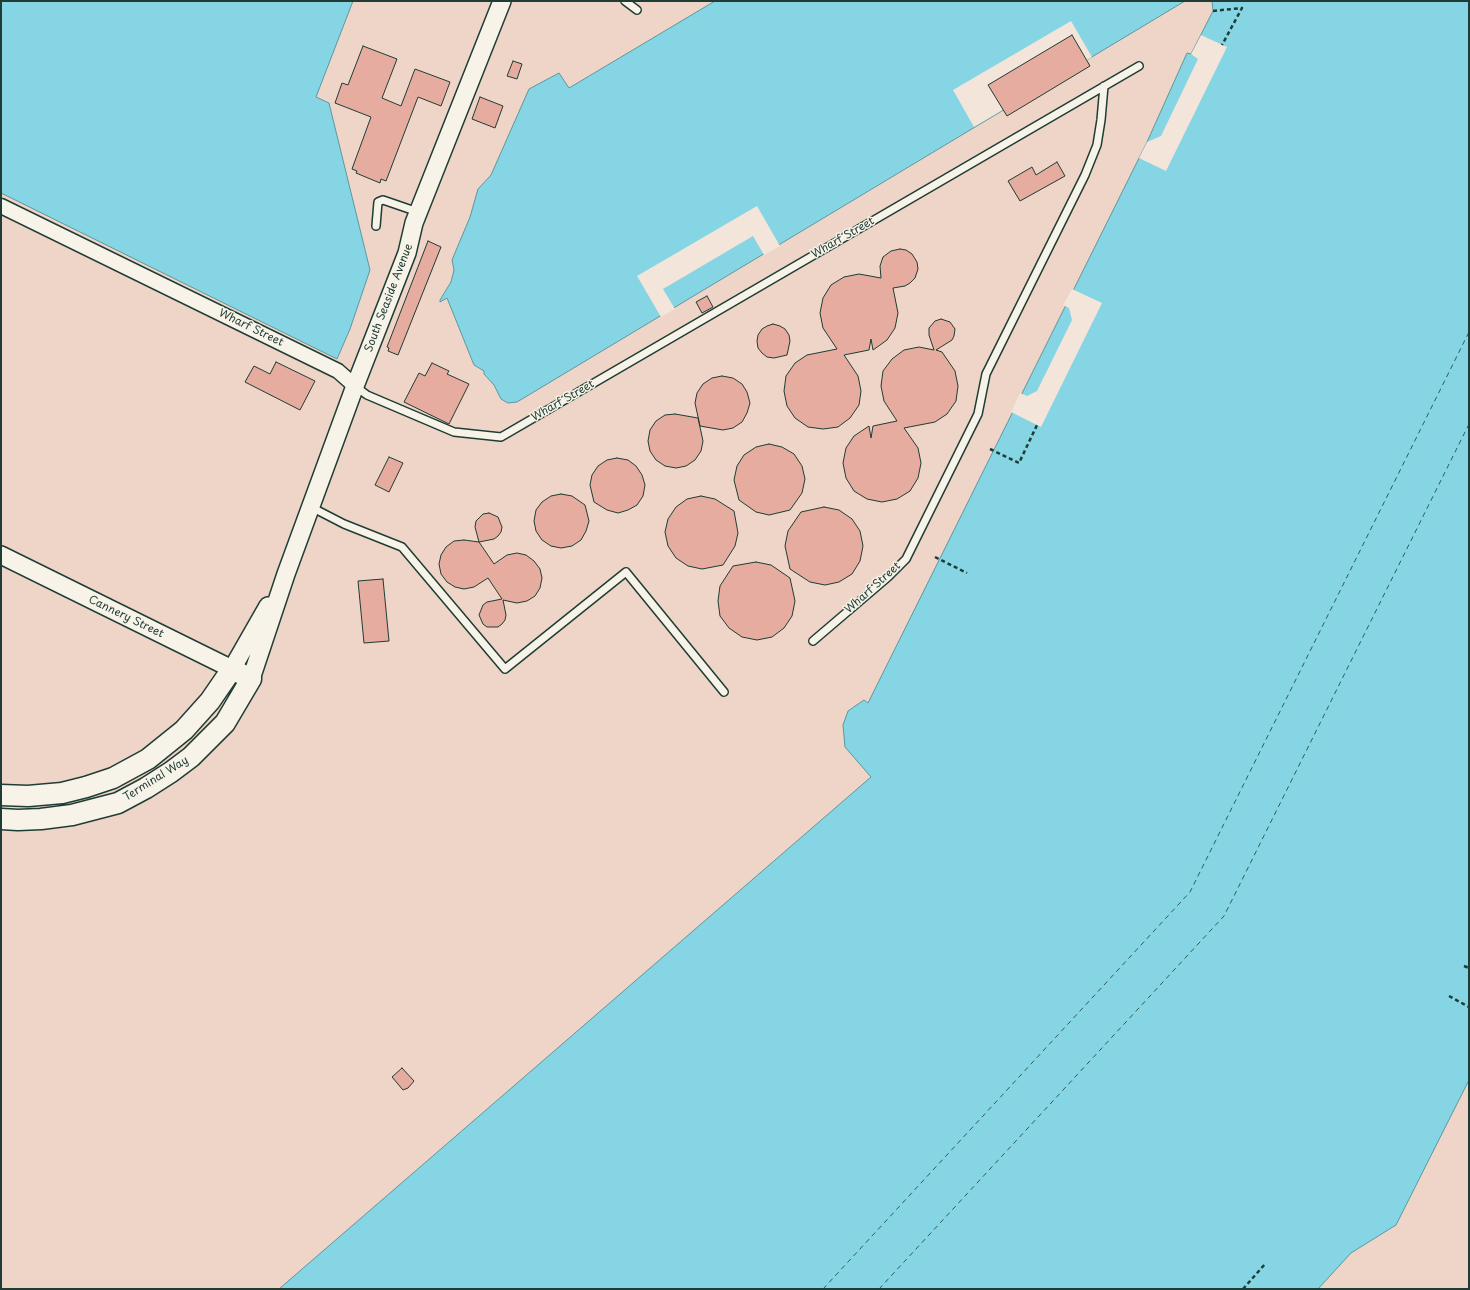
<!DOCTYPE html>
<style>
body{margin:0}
#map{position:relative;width:1470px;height:1290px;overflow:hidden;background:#f3e5d9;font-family:"Playpen Sans",sans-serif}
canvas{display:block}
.frame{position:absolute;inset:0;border:2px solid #1f3d34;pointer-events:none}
</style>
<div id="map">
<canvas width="1470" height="1290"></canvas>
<div class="frame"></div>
</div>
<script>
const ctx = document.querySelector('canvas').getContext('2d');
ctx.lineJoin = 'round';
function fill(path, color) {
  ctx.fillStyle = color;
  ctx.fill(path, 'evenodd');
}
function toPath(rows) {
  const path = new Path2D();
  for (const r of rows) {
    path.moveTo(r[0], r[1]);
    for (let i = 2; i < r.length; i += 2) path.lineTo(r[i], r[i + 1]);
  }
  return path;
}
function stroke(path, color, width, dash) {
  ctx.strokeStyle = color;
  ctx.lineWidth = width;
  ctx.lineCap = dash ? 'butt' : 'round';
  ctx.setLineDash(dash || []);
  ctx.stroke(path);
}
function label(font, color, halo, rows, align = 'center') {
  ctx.font = font + ' "Playpen Sans",sans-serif';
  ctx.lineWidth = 3;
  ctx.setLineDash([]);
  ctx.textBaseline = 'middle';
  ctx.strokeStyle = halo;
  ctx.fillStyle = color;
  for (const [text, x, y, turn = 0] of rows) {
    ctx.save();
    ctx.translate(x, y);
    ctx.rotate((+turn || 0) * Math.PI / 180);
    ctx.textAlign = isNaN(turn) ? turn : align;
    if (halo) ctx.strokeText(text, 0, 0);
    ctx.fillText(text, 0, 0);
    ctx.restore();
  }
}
fill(toPath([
 [1,1,1469,1,1469,1289,1,1289]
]), '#efd4c8');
const water = toPath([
 [1,1,353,1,316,97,329,103,370,270,350,329,337,359,1,193,1,1],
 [715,1,1185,1,517,402,508,403,501,399,494,385,484,374,484,371,474,365,447,298,440,302,440,300,451,282,454,270,452,260,470,217,478,189,491,175,529,89,559,73,569,88,715,1],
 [1212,1,1469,1,1469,1080,1396,1225,1351,1253,1318,1289,279,1289,871,777,845,747,843,725,848,711,864,700,868,703,1147,142,1187,53,1191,54,1213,11,1212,1]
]);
fill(water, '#86d5e4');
stroke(water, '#5d989e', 1);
fill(toPath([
 [1071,21,1092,57,974,127,953,90],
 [1201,35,1227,47,1166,171,1139,158,1147,142,1161,136,1198,59,1191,54],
 [757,206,780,246,764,255,753,236,663,289,675,309,661,317,637,276],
 [1072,289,1102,303,1041,427,1011,412,1020,393,1027,396,1037,391,1072,320,1069,308,1063,305]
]), '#f3e5d9');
stroke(toPath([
 [823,1289,1190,892,1469,332],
 [879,1289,1224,916,1469,424]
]), '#345b57', 1, [5, 4]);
const building = toPath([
 [1072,35,1090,66,1007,116,988,85,1072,35],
 [363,46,397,59,382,98,401,106,415,69,450,82,441,106,418,97,386,181,381,179,380,183,356,173,357,171,352,169,371,117,335,103,342,83,348,85,363,46],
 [513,61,522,64,517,79,507,76,513,61],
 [480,97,503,106,495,128,472,119,480,97],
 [1057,162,1065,176,1020,201,1008,181,1032,167,1036,175,1057,162],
 [428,241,441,247,398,355,388,351,389,348,387,347,428,241],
 [900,249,906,250,912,254,917,262,918,269,915,278,910,283,905,286,893,288,898,313,895,328,887,340,873,350,871,339,869,350,844,355,858,376,861,391,859,405,850,418,838,427,823,429,808,427,795,418,787,406,784,391,786,376,795,363,807,355,837,349,823,328,820,313,823,298,831,285,844,277,859,274,881,278,880,266,883,257,891,251,900,249],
 [707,296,713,307,702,313,696,302,707,296],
 [941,319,950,322,955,329,954,336,952,340,936,350,942,352,955,371,958,386,956,401,947,414,935,422,904,428,918,448,921,463,918,478,910,491,897,499,882,502,867,499,854,491,846,478,843,463,846,448,854,436,869,426,871,438,873,426,897,421,884,401,881,386,883,371,892,359,904,350,919,347,934,350,929,335,929,328,935,321,941,319],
 [773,324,780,326,785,329,789,335,790,341,787,355,774,358,767,357,762,353,758,348,757,341,758,335,762,329,767,326,773,324],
 [276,362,315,381,300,410,245,382,254,366,270,374,276,362],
 [432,363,449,371,447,374,469,384,449,424,404,402,419,373,425,376,432,363],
 [722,376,733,378,742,384,747,392,750,403,747,413,742,422,733,428,723,430,700,426,695,403,697,393,703,384,712,378,722,376],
 [675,414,698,418,703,441,701,451,695,460,686,466,676,468,665,466,656,460,650,451,648,441,650,430,656,421,665,415,675,414],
 [769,444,782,447,794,454,802,466,805,479,802,493,790,510,769,515,756,512,739,500,734,480,737,466,744,455,756,447,769,444],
 [389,457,403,463,389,492,375,485,389,457],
 [617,458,628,460,636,466,642,475,645,485,643,496,637,505,628,510,618,513,607,510,594,502,590,485,592,475,598,466,607,460,617,458],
 [561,494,572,496,585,505,589,521,586,531,581,540,572,546,561,548,551,546,542,540,536,531,534,521,536,510,542,502,551,496,561,494],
 [701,496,715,499,734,511,738,533,735,546,723,565,702,569,688,566,676,558,668,546,665,532,668,519,676,507,687,499,701,496],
 [824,507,839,510,852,519,860,531,863,546,860,561,852,574,839,582,825,585,810,582,790,569,785,546,788,531,801,512,824,507],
 [489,513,498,517,502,527,501,532,498,536,494,539,479,542,475,527,476,521,483,514,489,513],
 [464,540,479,542,494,564,507,555,517,553,526,555,534,561,540,569,542,578,540,588,535,596,527,601,517,603,503,600,506,615,505,620,502,624,498,627,487,627,483,624,479,615,483,605,487,602,502,599,488,578,474,587,464,589,455,587,447,582,441,574,439,564,441,555,446,547,454,541,464,540],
 [756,562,771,565,790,578,795,601,792,616,784,628,772,637,757,640,742,637,729,628,720,616,718,601,720,586,733,566,756,562],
 [383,579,389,641,364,643,358,581,383,579],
 [402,1068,414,1081,408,1088,403,1090,392,1077,402,1068]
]);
fill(building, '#e5ac9f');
stroke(building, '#1f3d34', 1);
const service = toPath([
 [625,1,637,10],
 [376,226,378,202,383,200,418,212],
 [355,386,367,395,454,432,501,437,1139,66],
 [311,507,344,524,402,547,505,669,626,572,724,692],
 [813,641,888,577,906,559,978,414,986,374,1085,175,1097,145,1101,120,1104,86]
]);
const minor = toPath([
 [1,206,338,371,355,386]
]);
const tertiary = toPath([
 [1,555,232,669,268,606],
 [251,679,286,574,355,386,407,253,414,223,502,1]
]);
const secondary = toPath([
 [1,795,28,796,62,793,86,787,113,778,148,759,184,730,210,701,232,669,251,679,225,723,191,757,171,772,146,788,118,803,72,815,41,819,18,820,1,819]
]);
stroke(service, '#1f3d34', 10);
stroke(minor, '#1f3d34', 17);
stroke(tertiary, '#1f3d34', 20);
stroke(secondary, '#1f3d34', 23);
stroke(toPath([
 [1213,11,1242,8,1222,45],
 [990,449,1019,463,1037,425],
 [935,557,967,573],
 [1464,966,1469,968],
 [1449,996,1469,1007],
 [1243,1289,1265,1264]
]), '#1f3d34', 2.5, [4, 3]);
stroke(service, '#f7f3e8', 7);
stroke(minor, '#f7f3e8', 14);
stroke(tertiary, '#f7f3e8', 17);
stroke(secondary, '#f7f3e8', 20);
label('11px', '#1f3d34', '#f7f3e8', [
 ["Wharf Street",843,238,-30],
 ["South Seaside Avenue",389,298,-69],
 ["Wharf Street",251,328,26],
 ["Wharf Street",563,401,-30],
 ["Wharf Street",873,588,-42],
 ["Cannery Street",126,617,26],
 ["Terminal Way",156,779,-32]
]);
</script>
